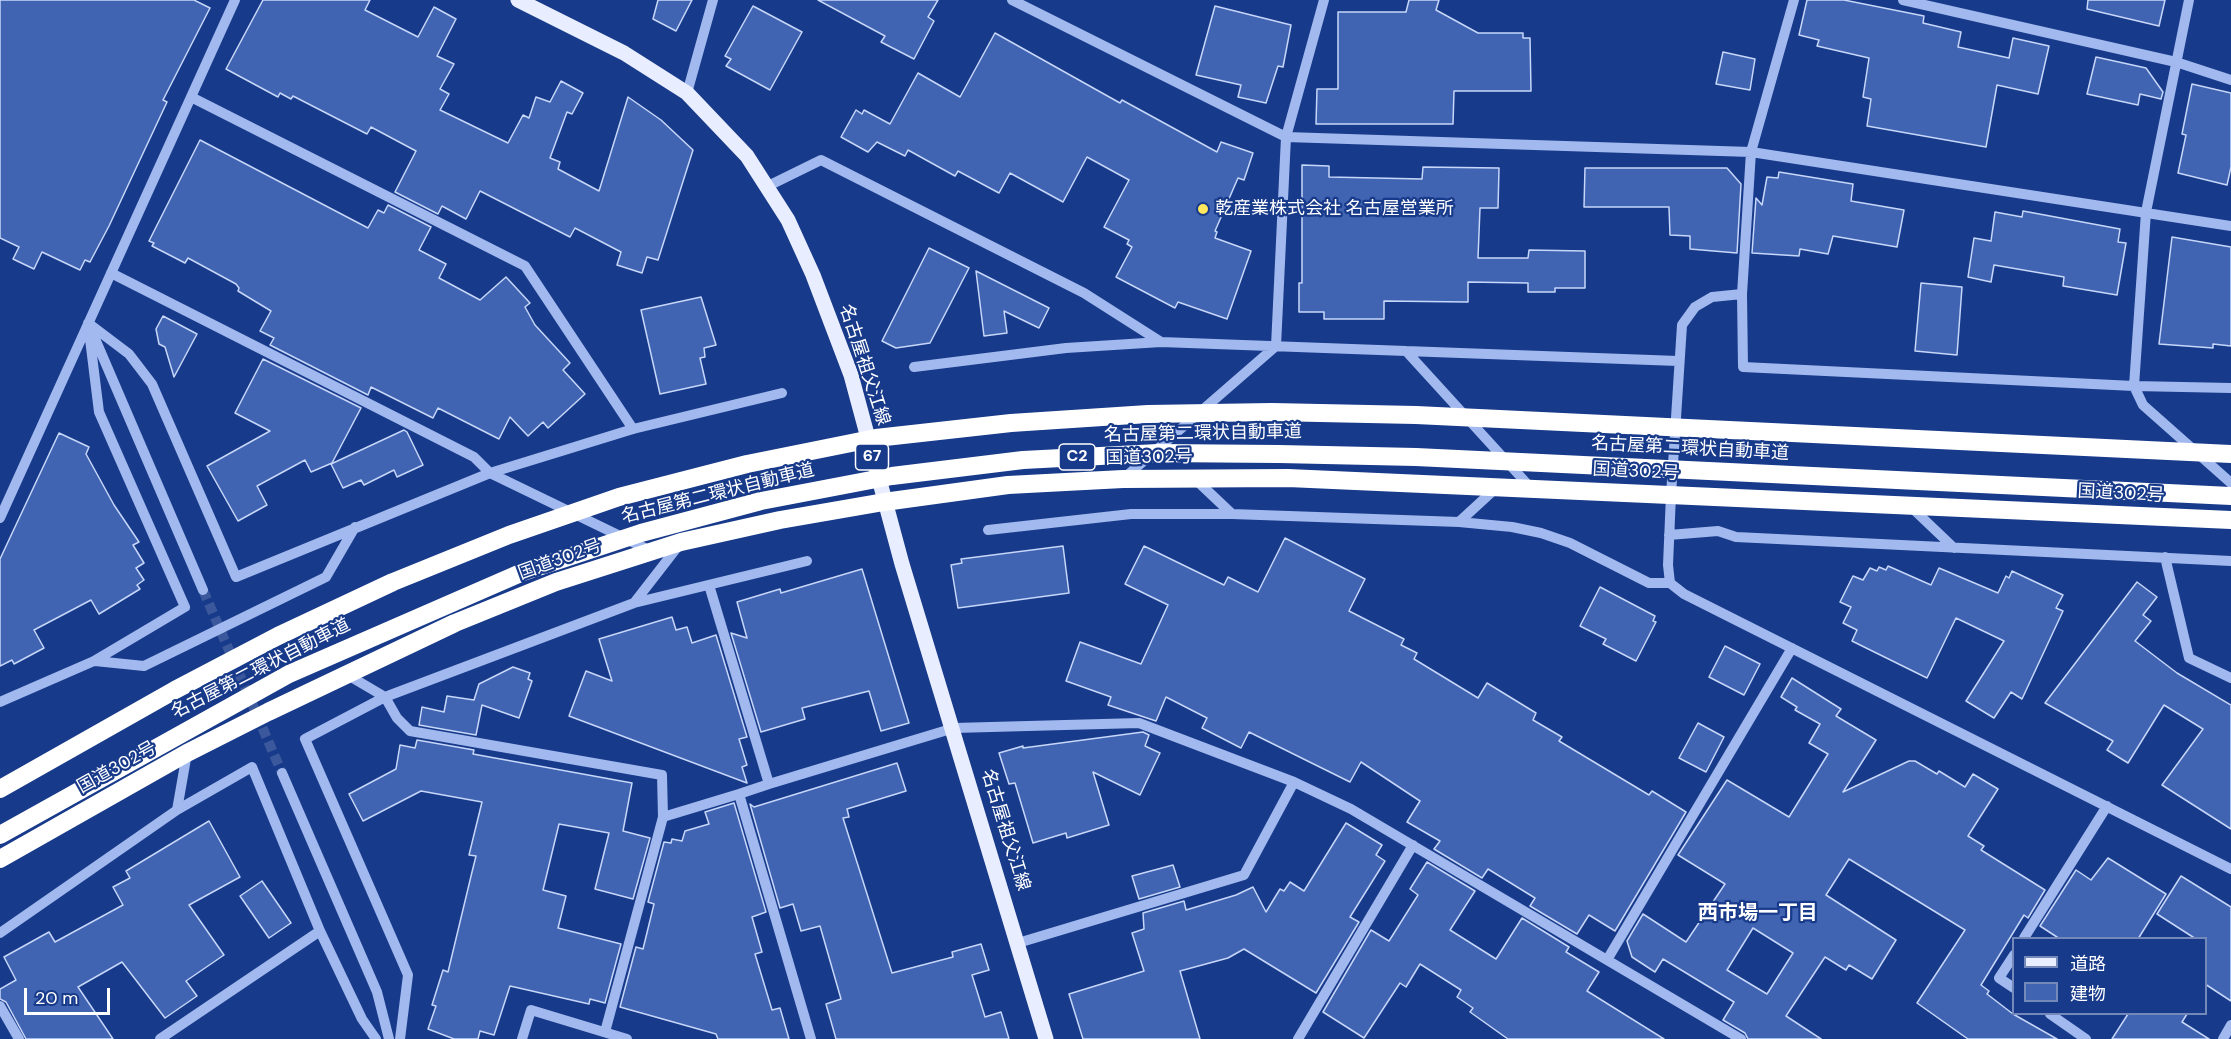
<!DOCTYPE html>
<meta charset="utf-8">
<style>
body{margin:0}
#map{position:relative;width:2231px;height:1039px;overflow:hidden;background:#183a8a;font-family:"DM Sans","Noto Sans JP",sans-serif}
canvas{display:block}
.legend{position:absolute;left:2012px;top:937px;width:195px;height:78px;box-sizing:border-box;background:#183a8a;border:2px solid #7489b9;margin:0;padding:8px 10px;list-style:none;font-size:18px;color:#fff}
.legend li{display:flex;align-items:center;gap:12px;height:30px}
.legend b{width:30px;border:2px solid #7489b9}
.scale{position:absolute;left:24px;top:988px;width:86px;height:27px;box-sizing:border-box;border:3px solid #fff;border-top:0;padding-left:8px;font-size:18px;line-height:21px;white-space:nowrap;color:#fff;-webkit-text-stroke:4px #183a8a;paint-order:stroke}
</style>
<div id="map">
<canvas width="2231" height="1039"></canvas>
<ul class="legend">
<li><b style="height:8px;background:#e8edff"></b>道路</li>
<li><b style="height:16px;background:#4063b2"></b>建物</li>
</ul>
<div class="scale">20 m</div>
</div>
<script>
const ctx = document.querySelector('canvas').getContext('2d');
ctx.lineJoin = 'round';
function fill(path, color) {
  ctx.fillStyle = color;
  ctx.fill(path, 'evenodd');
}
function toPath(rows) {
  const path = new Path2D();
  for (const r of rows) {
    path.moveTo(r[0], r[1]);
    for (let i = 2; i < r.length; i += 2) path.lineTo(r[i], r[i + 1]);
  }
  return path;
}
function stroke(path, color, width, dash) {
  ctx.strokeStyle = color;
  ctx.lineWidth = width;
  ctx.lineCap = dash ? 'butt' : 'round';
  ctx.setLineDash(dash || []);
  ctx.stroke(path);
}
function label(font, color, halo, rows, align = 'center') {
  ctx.font = font + ' "DM Sans","Noto Sans JP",sans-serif';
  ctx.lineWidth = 4.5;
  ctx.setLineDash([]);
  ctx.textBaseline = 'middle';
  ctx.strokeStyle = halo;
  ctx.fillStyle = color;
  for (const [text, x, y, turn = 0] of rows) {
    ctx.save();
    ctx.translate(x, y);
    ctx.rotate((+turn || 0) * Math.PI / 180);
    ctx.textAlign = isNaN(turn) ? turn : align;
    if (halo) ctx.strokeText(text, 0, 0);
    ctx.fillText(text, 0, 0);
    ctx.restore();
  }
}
const building = toPath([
 [0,0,194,0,210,8,163,100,167,102,109,226,90,262,85,260,80,270,42,252,34,269,13,259,19,247,0,238,0,0],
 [263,0,370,0,365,10,418,37,434,7,456,19,437,56,454,64,440,89,449,94,440,110,508,143,523,115,529,118,536,97,550,102,561,81,583,93,572,114,567,112,550,158,560,162,558,169,599,191,628,97,661,120,693,150,658,260,647,257,642,273,617,265,621,252,575,228,570,237,480,191,466,219,442,206,438,214,395,192,416,151,371,127,367,134,293,96,291,99,280,93,278,97,226,69,263,0],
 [658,0,692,0,676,31,653,19,658,0],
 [818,0,938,0,928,17,934,21,914,59,881,42,885,36,818,0],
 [1409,0,1439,0,1436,10,1478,33,1523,33,1523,38,1530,38,1531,91,1454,91,1453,124,1316,124,1317,89,1338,89,1338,12,1406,12,1409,0],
 [1807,0,1844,0,1924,16,1923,23,1961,32,1958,47,2009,58,2013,38,2049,46,2038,94,1997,85,1986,147,1867,126,1871,99,1863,97,1869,58,1817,46,1819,40,1799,35,1807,0],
 [2088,0,2165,0,2159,26,2087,9,2088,0],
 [753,6,802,32,770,90,726,66,731,59,725,56,753,6],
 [1215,6,1291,25,1283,67,1278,66,1266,103,1238,97,1241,85,1196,75,1215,6],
 [995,33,1120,103,1122,100,1217,152,1221,142,1253,153,1244,180,1238,178,1215,231,1217,232,1215,238,1251,251,1227,319,1178,302,1175,308,1116,277,1132,247,1127,244,1129,240,1104,227,1129,180,1087,157,1063,202,1010,173,999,193,958,171,955,176,908,150,905,156,877,142,868,152,841,137,856,110,862,114,864,110,890,124,918,73,960,97,995,33],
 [1723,52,1755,59,1750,90,1716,84,1723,52],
 [2096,57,2146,68,2163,92,2161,99,2140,94,2138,105,2087,94,2096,57],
 [2192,84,2231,93,2231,167,2227,185,2178,173,2186,135,2182,134,2192,84],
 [200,140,368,228,378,210,384,213,388,205,431,227,419,250,446,264,439,278,480,300,506,277,530,303,525,307,535,325,570,363,563,370,585,394,548,428,543,422,528,436,510,417,499,439,438,408,433,418,371,387,368,395,270,345,274,338,260,331,271,311,238,291,239,288,236,284,188,258,185,263,152,246,154,243,149,241,200,140],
 [1302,165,1329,166,1329,177,1422,179,1423,167,1499,168,1498,208,1480,208,1478,258,1528,258,1529,250,1585,251,1585,288,1555,288,1555,292,1528,292,1528,283,1468,282,1468,302,1384,301,1384,319,1324,319,1324,312,1299,312,1299,283,1302,283,1302,165],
 [1585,168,1727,168,1741,184,1737,253,1690,249,1690,236,1670,235,1669,207,1584,207,1585,168],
 [1779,172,1853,184,1851,201,1904,210,1897,247,1833,236,1828,254,1800,249,1799,256,1752,253,1756,198,1762,205,1767,177,1778,178,1779,172],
 [2023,211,2120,229,2118,242,2126,243,2117,295,2063,286,2064,277,1994,265,1991,282,1968,277,1974,238,1991,241,1995,212,2022,217,2023,211],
 [2172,237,2231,247,2231,346,2213,344,2213,348,2159,344,2172,237],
 [929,248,969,268,930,343,896,348,882,341,929,248],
 [976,271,1049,308,1039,328,1004,311,1007,333,984,336,976,271],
 [1921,283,1962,287,1957,355,1915,351,1921,283],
 [701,297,716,345,704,348,705,357,700,358,706,384,660,394,641,310,701,297],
 [163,316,197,334,174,377,165,347,159,344,156,329,163,316],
 [263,359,361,408,332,463,311,472,305,460,257,486,267,505,238,521,207,466,270,431,235,413,263,359],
 [404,430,407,432,423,465,397,477,394,470,364,485,361,480,343,488,331,464,404,430],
 [59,433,89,447,86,454,114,505,139,542,133,545,144,563,136,568,144,580,137,585,140,589,99,614,91,600,34,630,44,648,14,664,12,660,0,666,0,559,59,433],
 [1285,538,1365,579,1349,611,1404,639,1401,645,1417,653,1414,659,1478,698,1487,683,1536,713,1533,720,1562,737,1559,741,1649,795,1652,791,1686,812,1615,931,1589,915,1577,934,1530,906,1535,898,1488,869,1482,878,1434,849,1440,841,1407,822,1420,801,1361,762,1350,782,1249,732,1241,748,1202,728,1207,718,1166,697,1156,721,1108,705,1111,697,1066,681,1080,642,1141,664,1168,605,1125,584,1144,546,1224,585,1228,577,1258,592,1285,538],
 [1063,546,1069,593,958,608,951,565,962,563,961,559,1063,546],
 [1888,566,1931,585,1939,568,1998,593,2006,576,2009,578,2012,571,2063,595,2056,608,2063,611,2022,699,2011,692,1994,718,1966,701,2004,641,1956,618,1927,678,1852,641,1857,630,1843,623,1851,607,1840,602,1853,576,1863,580,1870,568,1877,571,1879,567,1886,570,1888,566],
 [862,569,909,723,881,731,869,691,802,708,805,719,761,732,731,633,747,638,737,602,780,589,781,593,862,569],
 [2137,582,2157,597,2143,615,2151,621,2135,641,2177,673,2231,705,2231,829,2162,785,2203,729,2164,705,2128,763,2107,750,2113,741,2045,703,2137,582],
 [1600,587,1655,616,1653,621,1656,622,1636,661,1603,644,1606,639,1580,626,1600,587],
 [672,617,676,630,687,627,692,643,716,635,747,737,739,739,747,765,742,767,747,783,569,716,586,671,612,681,599,639,672,617],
 [1725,646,1760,664,1744,695,1709,677,1725,646],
 [513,667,530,673,528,679,532,681,519,718,482,705,476,735,419,725,422,707,444,712,447,696,474,700,479,684,513,667],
 [1792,678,1841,709,1836,716,1876,740,1843,792,1909,761,1915,761,1937,774,1939,771,1965,787,1973,774,1998,789,1968,836,1984,846,1981,850,2045,890,2028,918,2024,915,1981,985,1989,991,1987,994,2013,1014,2057,1039,1968,1039,1917,1003,1965,930,1849,859,1826,895,1896,940,1872,979,1849,965,1846,970,1825,957,1786,1016,1821,1039,1748,1039,1745,1033,1723,1020,1734,1002,1663,959,1655,972,1632,957,1627,941,1643,914,1686,942,1725,884,1678,855,1727,780,1789,817,1828,754,1809,743,1820,724,1795,710,1797,707,1781,697,1792,678],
 [1753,928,1793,953,1767,994,1727,970,1753,928],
 [1698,723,1724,737,1706,772,1679,758,1698,723],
 [1143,732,1149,735,1145,746,1160,753,1140,795,1093,772,1109,825,1067,838,1066,833,1033,843,1015,783,1009,784,999,753,1023,746,1023,748,1143,732],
 [417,740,474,750,473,754,632,783,623,831,650,838,633,899,595,889,609,833,559,824,543,890,566,896,558,928,621,944,605,1003,590,999,589,1004,510,986,494,1035,480,1031,478,1039,454,1039,428,1029,436,1006,432,1005,443,970,448,972,472,872,476,856,469,855,482,802,421,791,363,821,349,794,396,769,400,745,415,748,417,740],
 [897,763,906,791,847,809,849,817,843,818,892,973,953,957,952,952,981,944,989,970,972,975,985,1017,1001,1012,1009,1039,836,1039,826,1004,841,999,820,926,801,931,793,904,780,908,750,804,754,807,897,763],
 [734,803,766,912,752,917,762,952,755,954,772,1010,780,1008,789,1039,718,1039,716,1034,620,1007,636,947,643,949,654,904,648,902,664,842,671,843,672,839,682,841,685,831,709,824,705,812,734,803],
 [209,821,240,877,189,905,224,955,186,981,197,996,165,1018,122,962,78,987,113,1039,26,1039,6,1002,0,999,0,989,16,980,4,957,49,932,55,942,123,905,113,887,130,878,126,871,209,821],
 [1346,823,1382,845,1376,855,1385,861,1350,917,1359,922,1316,993,1244,949,1228,958,1180,971,1200,1039,1083,1039,1069,994,1144,971,1132,933,1144,929,1143,913,1184,901,1186,910,1236,895,1253,887,1266,912,1280,889,1284,891,1290,882,1304,891,1346,823],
 [2108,858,2166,894,2138,939,2060,939,2040,926,2076,870,2091,880,2108,858],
 [1427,862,1475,891,1450,930,1496,959,1522,918,1569,947,1566,952,1599,972,1587,991,1664,1039,1508,1039,1470,1012,1473,1008,1457,997,1461,990,1420,964,1406,987,1400,983,1364,1038,1323,1012,1371,930,1389,941,1418,895,1410,889,1427,862],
 [1173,865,1180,887,1139,899,1132,876,1173,865],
 [2181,876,2231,907,2231,1001,2205,984,2205,939,2196,939,2157,914,2181,876],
 [262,881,291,923,269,938,240,896,262,881],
 [2128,1014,2187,1014,2182,1022,2209,1039,2112,1039,2128,1014]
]);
fill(building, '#4063b2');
stroke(building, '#c7d7fa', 1.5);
stroke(toPath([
 [203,590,282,773]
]), '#3b589c', 10, [10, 5]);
stroke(toPath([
 [1012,0,1286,137,1751,152,2231,226],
 [1794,0,1751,152,1742,294,1712,297,1695,307,1682,325,1671,495,1668,565,1670,583,1684,594,2231,869],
 [1903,0,2176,62,2231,80],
 [2189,0,2146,212,2134,386,2143,405,2231,483],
 [687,93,713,0],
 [191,97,525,266,633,429],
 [766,187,821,160,1084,293,1161,342],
 [111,273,474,457,490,473,651,551],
 [1742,294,1743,367,2134,386,2231,388],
 [88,323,129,354,152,384,236,577,490,473,633,429,782,393],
 [93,334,203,590],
 [1406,351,1530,487],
 [914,367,1066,348,1161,342,1678,361],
 [1123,479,1276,346,1286,137,1324,0],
 [1195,479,1232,514],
 [1911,507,1954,548],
 [0,518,235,0],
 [1459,522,1496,488],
 [988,530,1131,514,1232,514,1459,522,1512,527,1541,533,1570,543,1649,583,1670,583],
 [1669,535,1718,531,1736,537,2231,561],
 [2165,557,2189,658,2231,678],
 [709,585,769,784,739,794,811,1039],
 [634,603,679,545],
 [95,661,144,666,326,577,355,527],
 [346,674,385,697,397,718,410,731,662,775,663,817,605,1032],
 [0,702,94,661,185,607,99,412,88,323],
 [282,773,377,992,389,1039],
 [769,784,954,728,1139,723,1294,782,1351,809,1741,1039],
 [177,810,187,753],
 [663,817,739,794],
 [0,933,177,810,252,767,320,931,362,1019,376,1039],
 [2024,938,2107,806],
 [1018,943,1244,875,1294,782],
 [2014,955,1999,978,2014,988],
 [1607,960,1792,648],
 [0,1006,19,1039],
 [2050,1014,2086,1039],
 [160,1039,320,931],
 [400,1039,408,975,305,739,385,697,634,603,807,561],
 [522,1039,531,1010,627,1039],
 [1298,1039,1413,845],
 [2223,1039,2231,1025]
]), '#a1b9ee', 10);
stroke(toPath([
 [518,0,624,53,687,93,747,156,788,220,813,275,851,375,902,564,1046,1039]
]), '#e8edff', 15);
stroke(toPath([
 [0,859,187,753,268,712,455,623,556,582,681,542,780,520,884,502,1008,485,1123,479,1288,478,2231,520]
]), '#fff', 18);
stroke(toPath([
 [0,789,175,690,278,636,393,582,509,535,619,497,747,464,876,438,1011,423,1148,414,1272,412,1416,415,2231,454],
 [0,835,289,674,523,572,641,533,761,501,892,476,1023,460,1158,453,1279,454,1416,457,2231,496]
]), '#fff', 18);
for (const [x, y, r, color] of [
 [1203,209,6,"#ffe75e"]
]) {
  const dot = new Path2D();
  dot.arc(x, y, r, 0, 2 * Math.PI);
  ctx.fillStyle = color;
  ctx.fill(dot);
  stroke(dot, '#183a8a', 2);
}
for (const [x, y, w] of [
 [872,457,33],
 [1077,457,36]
]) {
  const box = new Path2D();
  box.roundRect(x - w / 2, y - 13, w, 26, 4.5);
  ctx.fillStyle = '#183a8a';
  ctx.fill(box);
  stroke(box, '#fff', 1.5);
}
label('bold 16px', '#fff', null, [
 ["67",872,457],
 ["C2",1077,457]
]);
label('18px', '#fff', '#183a8a', [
 ["乾産業株式会社 名古屋営業所",1215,209]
], 'left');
label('18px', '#fff', '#183a8a', [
 ["名古屋祖父江線",864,365,72],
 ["名古屋第二環状自動車道",1203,434,-1],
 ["名古屋第二環状自動車道",1690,449,3],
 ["国道302号",1149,458,-1],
 ["国道302号",1636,472,3],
 ["名古屋第二環状自動車道",718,494,-14],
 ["国道302号",2121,494,3],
 ["国道302号",560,560,-20],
 ["名古屋第二環状自動車道",261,669,-27],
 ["国道302号",117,768,-29],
 ["名古屋祖父江線",1005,830,73]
]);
label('bold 20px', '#fff', '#183a8a', [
 ["西市場一丁目",1758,914]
]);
</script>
